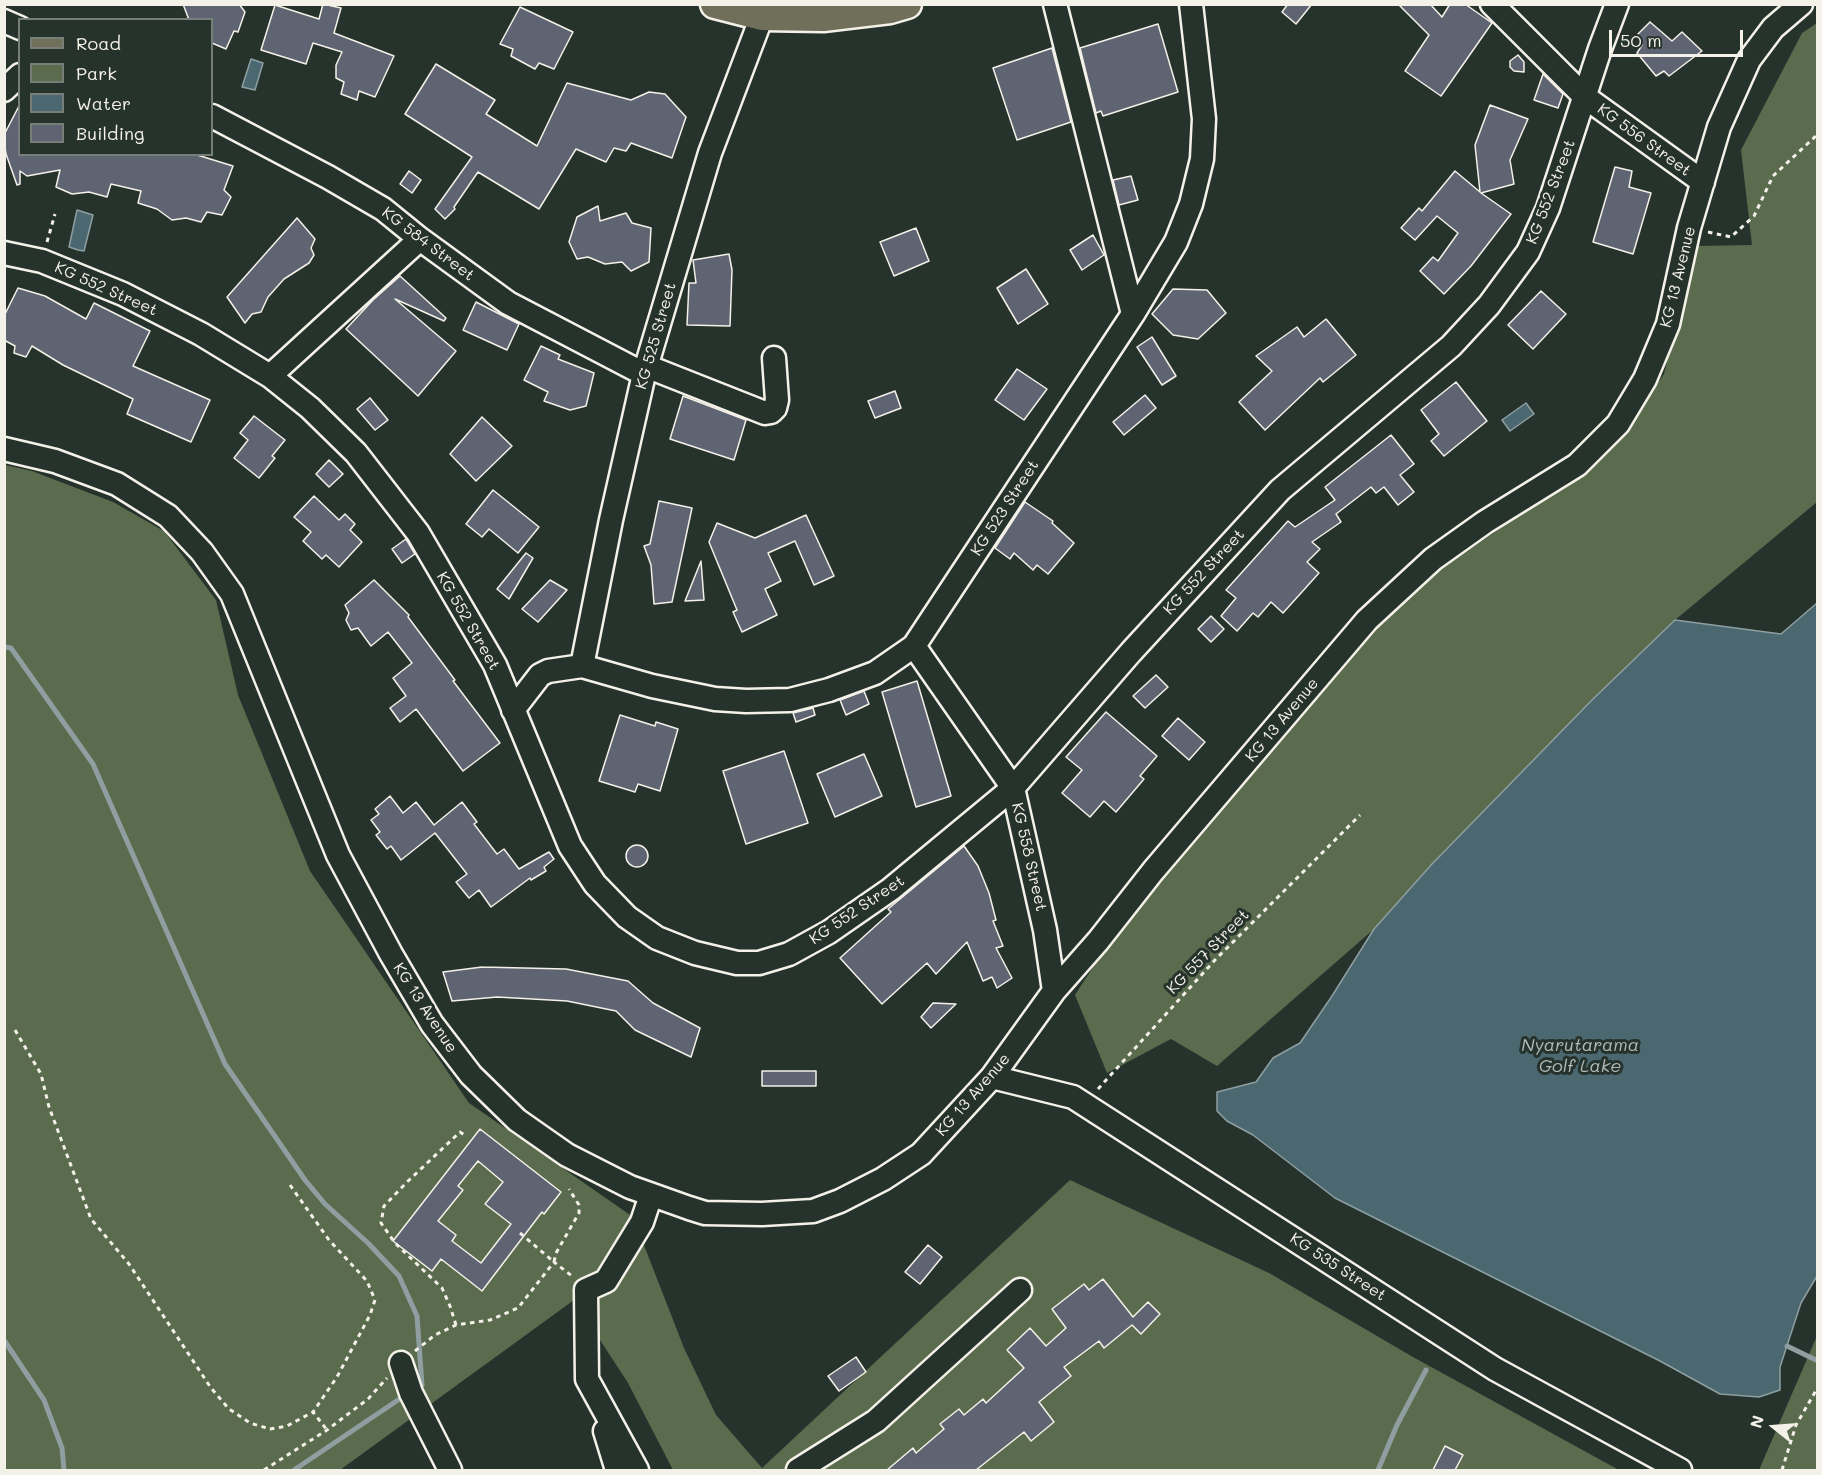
<!DOCTYPE html>
<style>
body{margin:0}
#map{position:relative;width:1822px;height:1475px;overflow:hidden;background:#26332d;font-family:Mali,sans-serif}
canvas{display:block}
.frame{position:absolute;inset:0;border:6px solid #f4f1e8;pointer-events:none}
.legend{position:absolute;left:18px;top:18px;width:195px;height:138px;box-sizing:border-box;background:#26332d;border:2px solid #787f78;margin:0;padding:8px 10px;list-style:none;font-size:18px;color:#f4f1e8}
.legend li{display:flex;align-items:center;gap:12px;height:30px}
.legend b{width:30px;border:2px solid #787f78}
.north{position:absolute;left:1744px;top:1397px;width:60px;height:60px;-webkit-text-stroke:4px #26332d;paint-order:stroke;rotate:287deg;font-size:16px;font-weight:700;line-height:24px;text-align:center;color:#f4f1e8}
.north::after{content:'';display:block;margin:auto;width:21px;height:27px;background:#f4f1e8;clip-path:polygon(50% 0,100% 100%,50% 72%,0 100%)}
.scale{position:absolute;left:1609px;top:30px;width:134px;height:27px;box-sizing:border-box;border:3px solid #f4f1e8;border-top:0;padding-left:8px;font-size:18px;line-height:21px;white-space:nowrap;color:#f4f1e8;-webkit-text-stroke:4px #26332d;paint-order:stroke}
</style>
<div id="map">
<canvas width="1822" height="1475"></canvas>
<div class="frame"></div>
<ul class="legend">
<li><b style="height:8px;background:#706f59"></b>Road</li>
<li><b style="height:16px;background:#5a6b4e"></b>Park</li>
<li><b style="height:16px;background:#4b6871"></b>Water</li>
<li><b style="height:16px;background:#5f6472"></b>Building</li>
</ul>
<div class="north">N</div>
<div class="scale">50 m</div>
</div>
<script>
const ctx = document.querySelector('canvas').getContext('2d');
ctx.lineJoin = 'round';
function fill(path, color) {
  ctx.fillStyle = color;
  ctx.fill(path, 'evenodd');
}
function toPath(rows) {
  const path = new Path2D();
  for (const r of rows) {
    if (r.length === 3) {
      path.moveTo(r[0] + r[2], r[1]);
      path.arc(r[0], r[1], r[2], 0, 2 * Math.PI);
      continue;
    }
    path.moveTo(r[0], r[1]);
    for (let i = 2; i < r.length; i += 2) path.lineTo(r[i], r[i + 1]);
  }
  return path;
}
function stroke(path, color, width, dash) {
  ctx.strokeStyle = color;
  ctx.lineWidth = width;
  ctx.lineCap = dash ? 'butt' : 'round';
  ctx.setLineDash(dash || []);
  ctx.stroke(path);
}
function label(font, color, halo, rows, align = 'center') {
  ctx.font = font + ' Mali,sans-serif';
  ctx.lineWidth = 6;
  ctx.setLineDash([]);
  ctx.textBaseline = 'middle';
  ctx.strokeStyle = halo;
  ctx.fillStyle = color;
  for (const [text, x, y, turn = 0] of rows) {
    ctx.save();
    ctx.translate(x, y);
    ctx.rotate((+turn || 0) * Math.PI / 180);
    ctx.textAlign = isNaN(turn) ? turn : align;
    if (halo) ctx.strokeText(text, 0, 0);
    ctx.fillText(text, 0, 0);
    ctx.restore();
  }
}
fill(toPath([
 [1817,23,1817,502,1675,620,1592,700,1432,864,1374,929,1217,1066,1171,1039,1107,1073,1075,995,1144,888,1404,595,1566,483,1623,432,1664,374,1695,246,1752,245,1741,150,1802,33],
 [5,465,32,471,113,502,164,531,216,600,238,695,310,871,469,1103,633,1217,684,1348,716,1415,762,1468,1070,1180,1269,1273,1413,1357,1619,1470,673,1470,628,1383,574,1300,340,1470,5,1470],
 [1817,1336,1817,1470,1759,1470]
]), '#5a6b4e');
const water = toPath([
 [251,59,263,63,255,90,242,87,251,59],
 [77,210,93,215,84,251,78,250,69,247,77,210],
 [1526,403,1534,414,1510,431,1502,420,1526,403],
 [1817,603,1817,1276,1801,1303,1780,1367,1780,1390,1759,1397,1720,1394,1660,1361,1335,1198,1253,1135,1227,1121,1217,1111,1217,1092,1256,1082,1273,1058,1300,1043,1332,996,1374,929,1432,864,1592,700,1675,620,1781,634,1817,603]
]);
fill(water, '#4b6871');
stroke(water, '#8f9fa1', 1.5);
stroke(toPath([
 [4,647,11,648,93,764,225,1064,305,1180,325,1204,368,1243,399,1276,417,1316,422,1385],
 [4,1340,44,1400,62,1448,64,1470],
 [1787,1346,1818,1361],
 [294,1470,398,1400],
 [1378,1470,1397,1425,1426,1370]
]), '#8f9fa1', 5);
const building = toPath([
 [183,4,239,4,245,12,238,32,234,31,226,49,212,43,212,20,189,20,183,4],
 [323,4,341,8,334,33,394,56,375,97,359,91,357,100,341,94,344,82,336,78,336,65,342,52,313,43,306,64,261,50,275,5,319,19,323,4],
 [1288,4,1312,4,1296,24,1282,12,1288,4],
 [1398,4,1430,4,1442,17,1450,4,1465,4,1492,23,1441,96,1405,71,1429,35,1398,4],
 [520,7,573,32,554,69,539,63,535,69,511,56,513,49,500,44,520,7],
 [1650,22,1672,41,1682,32,1702,51,1669,76,1664,71,1656,76,1637,53,1642,45,1637,35,1650,22],
 [1158,24,1178,92,1103,116,1101,111,1096,113,1080,48,1158,24],
 [1052,48,1071,122,1017,140,993,68,1052,48],
 [1518,55,1524,62,1524,72,1514,71,1510,67,1510,61,1518,55],
 [436,64,495,100,486,114,537,146,567,83,631,100,649,92,665,94,686,117,672,158,631,143,626,151,614,148,606,162,576,149,539,209,478,172,454,207,455,209,445,219,435,209,472,157,405,114,436,64],
 [1543,74,1563,94,1558,108,1534,100,1543,74],
 [20,104,20,154,194,154,233,166,224,190,231,197,222,215,207,212,201,222,186,218,172,220,157,209,138,203,141,191,111,184,107,197,89,192,72,194,56,187,60,170,27,176,20,171,20,184,17,185,6,154,4,141,5,133,20,104],
 [1490,105,1528,119,1510,160,1514,184,1481,193,1511,214,1471,266,1444,294,1420,271,1433,257,1438,261,1458,233,1437,216,1415,240,1401,228,1419,208,1422,211,1455,171,1480,192,1475,145,1490,105],
 [1615,167,1632,171,1629,187,1651,193,1633,254,1593,242,1615,167],
 [409,171,421,180,412,193,400,184,409,171],
 [1131,176,1138,200,1119,205,1113,180,1131,176],
 [598,206,600,221,626,213,632,223,651,228,649,262,631,271,622,262,605,264,588,257,577,259,569,242,577,217,598,206],
 [297,218,315,239,311,248,314,255,309,263,284,279,268,297,261,312,252,314,245,323,227,297,297,218],
 [916,228,929,261,894,276,880,242,916,228],
 [1093,235,1104,255,1082,270,1070,250,1093,235],
 [729,254,732,270,730,326,687,325,689,283,696,283,693,260,729,254],
 [1026,269,1048,304,1018,324,997,288,1026,269],
 [400,276,446,318,444,321,395,299,456,351,418,396,346,329,373,300,400,276],
 [18,288,45,296,86,319,94,303,150,331,133,366,210,400,191,442,127,414,133,399,63,365,32,346,26,357,14,353,15,346,4,340,4,316,18,288],
 [1173,289,1207,290,1226,313,1198,339,1173,335,1152,314,1173,289],
 [1541,291,1566,314,1533,349,1508,325,1541,291],
 [476,302,519,324,507,350,463,330,476,302],
 [1326,319,1356,355,1323,382,1320,378,1265,430,1239,402,1272,371,1256,356,1297,327,1304,337,1326,319],
 [1152,337,1176,376,1162,385,1137,347,1152,337],
 [541,346,560,355,558,359,594,373,586,406,570,410,544,401,548,392,524,380,541,346],
 [1017,369,1047,389,1024,420,995,400,1017,369],
 [1456,382,1487,421,1444,456,1431,441,1439,434,1421,410,1456,382],
 [895,391,901,408,875,418,868,401,895,391],
 [1145,395,1156,408,1124,435,1113,422,1145,395],
 [683,396,746,420,734,460,670,439,683,396],
 [370,398,388,420,375,430,357,409,370,398],
 [254,416,285,440,272,456,275,458,259,478,234,458,248,440,240,433,254,416],
 [482,417,512,446,476,481,450,454,482,417],
 [1391,435,1414,464,1400,475,1414,492,1398,505,1384,487,1376,493,1371,487,1336,514,1341,522,1312,542,1320,549,1307,562,1319,573,1283,613,1271,602,1258,617,1253,613,1237,631,1221,616,1236,598,1226,590,1288,521,1295,527,1335,500,1325,487,1391,435],
 [329,460,343,474,329,487,316,474,329,460],
 [493,490,539,527,518,553,489,529,482,537,466,524,493,490],
 [314,496,339,520,345,514,355,524,350,530,362,542,339,567,326,555,322,559,303,541,311,532,294,517,314,496],
 [659,501,692,508,672,602,654,604,651,565,644,546,650,544,659,501],
 [1025,502,1053,521,1052,523,1074,543,1048,574,1037,565,1033,570,1014,553,1010,559,995,548,1025,502],
 [806,515,834,576,814,585,795,541,768,553,781,581,765,589,777,615,742,632,733,612,737,610,709,542,717,523,755,538,806,515],
 [406,539,415,554,402,563,392,549,406,539],
 [526,553,533,558,509,599,497,589,526,553],
 [701,561,704,600,685,601,701,561],
 [374,580,409,615,408,617,455,680,453,681,500,743,463,771,416,709,400,722,390,708,406,696,393,678,412,663,388,632,371,646,358,628,351,630,346,620,349,613,345,605,374,580],
 [550,580,567,590,538,622,522,609,550,580],
 [1211,616,1224,629,1211,642,1198,629,1211,616],
 [1156,675,1168,687,1145,708,1133,696,1156,675],
 [917,681,951,796,916,807,882,692,917,681],
 [864,691,869,704,846,715,840,700,864,691],
 [813,708,815,715,796,722,793,713,813,708],
 [1106,712,1157,756,1140,776,1144,779,1116,812,1104,801,1090,817,1062,793,1082,770,1066,757,1106,712],
 [620,715,655,726,656,722,678,729,660,791,638,784,635,792,599,781,620,715],
 [1178,718,1205,742,1189,760,1162,736,1178,718],
 [784,751,808,823,746,844,723,771,784,751],
 [864,754,882,796,835,817,817,774,864,754],
 [390,796,403,813,416,802,434,825,462,802,477,822,474,824,497,854,504,849,519,869,549,852,554,859,544,867,546,871,531,880,530,878,491,907,479,890,469,898,456,882,467,874,435,833,401,860,391,846,387,849,376,835,380,832,371,820,379,814,375,809,390,796],
 [637,856,11],
 [964,846,978,866,989,893,996,920,993,921,1003,946,996,948,1012,978,997,988,992,977,983,981,967,942,936,974,927,963,882,1004,840,958,891,912,888,909,894,904,964,846],
 [482,967,566,969,628,981,653,1003,700,1028,691,1057,635,1030,616,1011,567,1001,497,997,452,1001,443,972,482,967],
 [933,1003,956,1004,931,1028,921,1017,933,1003],
 [762,1071,816,1071,816,1086,762,1086,762,1071],
 [480,1129,561,1192,544,1214,542,1212,482,1291,441,1259,432,1271,393,1241,480,1129],
 [478,1161,503,1182,485,1204,511,1224,481,1263,452,1241,456,1235,438,1221,463,1190,458,1186,478,1161],
 [928,1245,942,1257,920,1284,905,1272,928,1245],
 [1103,1279,1133,1317,1148,1302,1160,1314,1141,1334,1132,1325,1104,1348,1099,1341,1064,1367,1071,1376,1039,1402,1054,1422,1031,1441,1024,1432,976,1470,887,1470,913,1448,916,1453,944,1429,940,1424,959,1409,964,1415,983,1399,986,1403,1024,1368,1007,1350,1030,1328,1046,1346,1066,1328,1052,1309,1084,1284,1089,1290,1103,1279],
 [856,1357,866,1372,839,1391,828,1376,856,1357],
 [1445,1446,1463,1455,1455,1470,1433,1470,1445,1446]
]);
fill(building, '#5f6472');
stroke(building, '#f4f1e8', 1.5);
const minor = toPath([
 [1055,4,1133,314],
 [1492,4,1585,97,1703,182],
 [4,21,20,28],
 [4,90,20,75],
 [212,116,328,177,383,209,420,239,508,303,644,374],
 [4,253,42,261,123,294,201,334,270,376,310,408,356,453,418,533,495,665,570,846,595,884,627,917,657,938,695,953,737,963,759,963,789,954,829,932,891,889,1013,788,1131,652,1280,490,1451,346,1489,305,1528,252,1548,208,1600,49,1617,4],
 [646,366,765,413,771,412,775,408,777,400,774,358],
 [270,376,420,239],
 [4,449,55,461,117,484,168,516,202,552,232,594,338,855,391,954,432,1024,471,1075,517,1120,567,1155,630,1187,689,1208,705,1213,762,1214,813,1211,840,1201,883,1179,921,1154,992,1077,1054,991,1098,941,1153,871,1367,620,1433,559,1485,522,1577,465,1618,424,1645,379,1668,324,1689,228,1719,127,1749,60,1773,28,1801,4],
 [914,646,1013,788,1045,930,1054,991],
 [582,666,611,520,644,374,710,153,762,16],
 [513,710,540,675,548,671,582,666,652,686,715,699,746,701,790,700,829,690,875,673,914,646,1133,314,1176,242,1191,204,1202,159,1204,119,1191,4],
 [992,1077,1073,1097,1495,1369,1680,1470],
 [401,1363,411,1393,450,1470],
 [605,1431,617,1470],
 [637,1470,587,1379,586,1290,606,1281,642,1222,651,1195],
 [798,1470,876,1421,1020,1290]
]);
const major = toPath([
 [715,4,762,16,823,17,890,9,907,4]
]);
stroke(minor, '#f4f1e8', 27);
stroke(major, '#f4f1e8', 33);
stroke(toPath([
 [1708,232,1731,237,1754,216,1773,176,1818,134],
 [47,242,55,214],
 [15,1030,41,1074,49,1107,91,1219,129,1264,211,1388,229,1409,250,1423,270,1429,287,1426,313,1412,327,1430],
 [1098,1089,1215,960,1360,815],
 [290,1185,329,1240,367,1281,375,1300,370,1315,337,1377,313,1412],
 [520,1233,554,1262,556,1253,579,1213,579,1205,569,1189],
 [456,1325,450,1306,442,1288,395,1243,381,1223,384,1206,406,1183,460,1132,467,1137],
 [4,1331,5,1331],
 [415,1351,435,1335,456,1325,490,1320,518,1308,554,1262,572,1276],
 [264,1470,327,1430,368,1399,387,1378],
 [1782,1470,1796,1425,1818,1387]
]), '#f4f1e8', 3, [4.5, 4.5]);
stroke(minor, '#26332d', 22);
stroke(major, '#706f59', 28);
label('16px', '#f4f1e8', '#26332d', [
 ["KG 556 Street",1644,140,36],
 ["KG 552 Street",1551,192,-69],
 ["KG 584 Street",428,244,37],
 ["KG 13 Avenue",1678,277,-76],
 ["KG 552 Street",106,289,24],
 ["KG 525 Street",656,336,-74],
 ["KG 523 Street",1005,508,-57],
 ["KG 552 Street",1204,572,-47],
 ["KG 552 Street",468,621,60],
 ["KG 13 Avenue",1282,720,-50],
 ["KG 558 Street",1029,857,77],
 ["KG 552 Street",857,910,-34],
 ["KG 557 Street",1208,952,-46],
 ["KG 13 Avenue",425,1008,57],
 ["KG 13 Avenue",973,1095,-49],
 ["KG 535 Street",1338,1267,33]
]);
label('italic 18px', '#b0bab8', '#26332d', [
 ["Nyarutarama",1580,1045],
 ["Golf Lake",1580,1066]
]);
</script>
